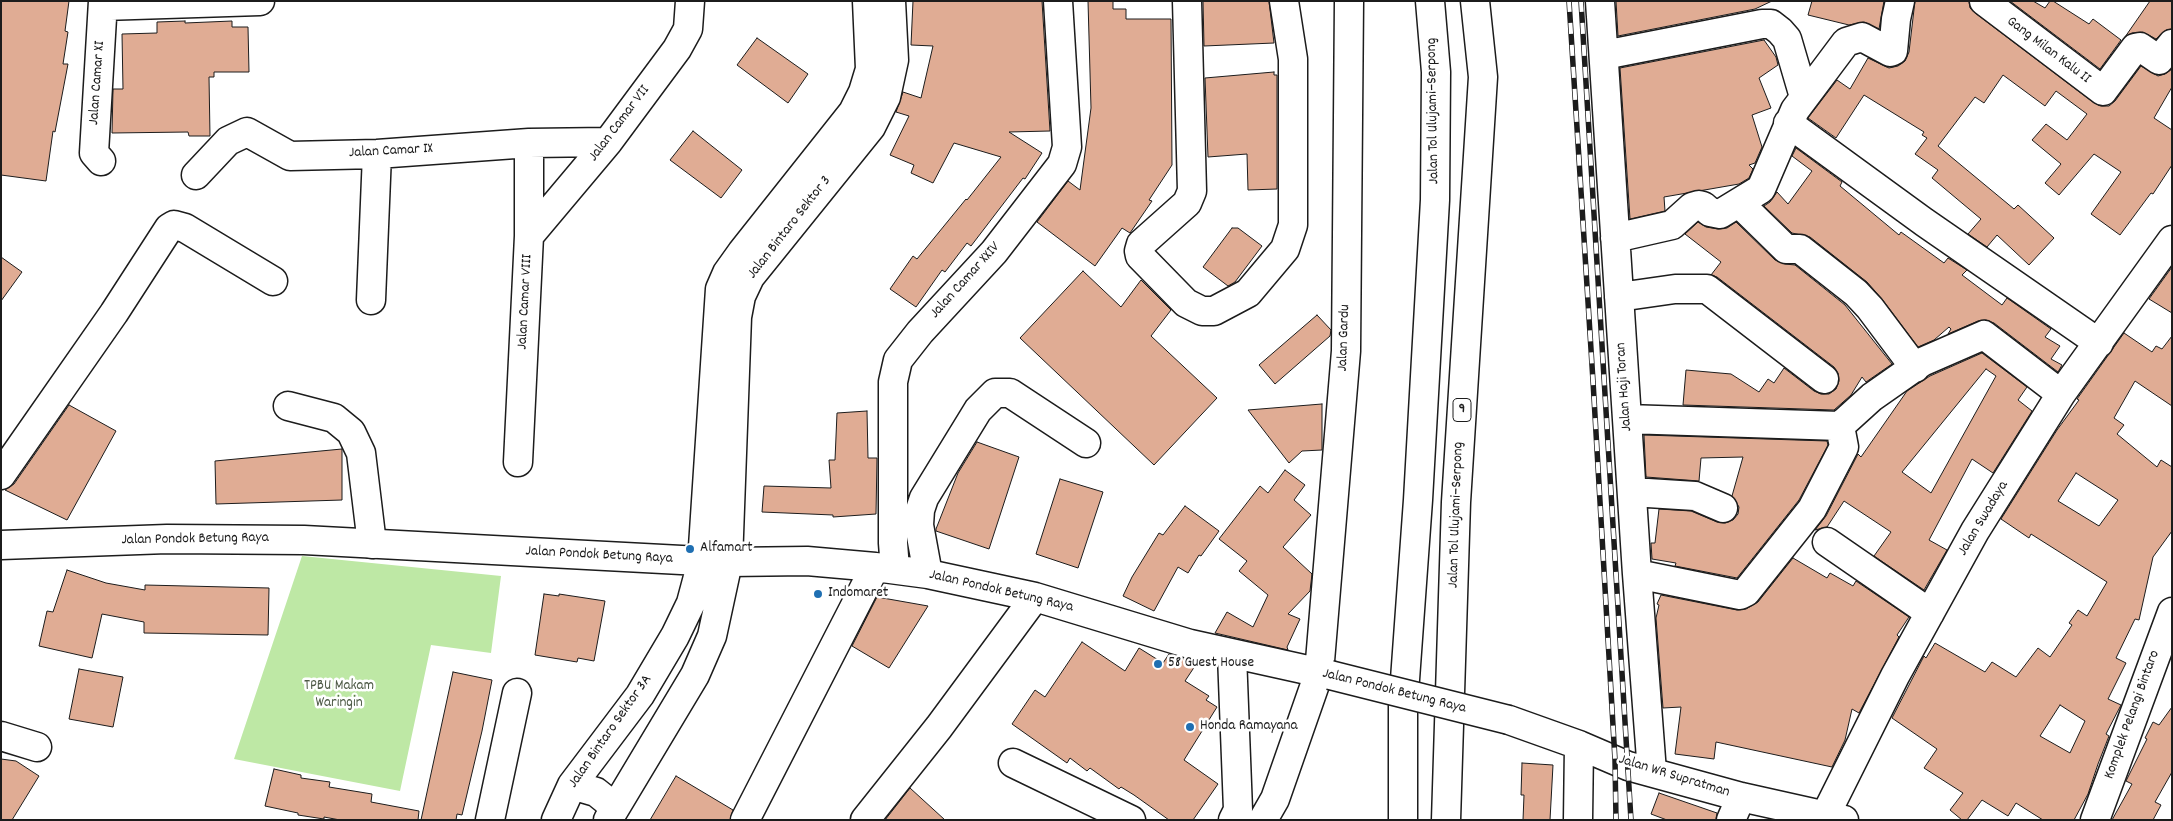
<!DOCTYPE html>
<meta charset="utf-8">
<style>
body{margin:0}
#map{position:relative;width:2173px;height:821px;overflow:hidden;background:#fff;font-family:Dekko,sans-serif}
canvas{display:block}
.frame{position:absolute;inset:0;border:2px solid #1c1c1c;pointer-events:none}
</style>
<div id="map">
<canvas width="2173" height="821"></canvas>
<div class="frame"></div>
</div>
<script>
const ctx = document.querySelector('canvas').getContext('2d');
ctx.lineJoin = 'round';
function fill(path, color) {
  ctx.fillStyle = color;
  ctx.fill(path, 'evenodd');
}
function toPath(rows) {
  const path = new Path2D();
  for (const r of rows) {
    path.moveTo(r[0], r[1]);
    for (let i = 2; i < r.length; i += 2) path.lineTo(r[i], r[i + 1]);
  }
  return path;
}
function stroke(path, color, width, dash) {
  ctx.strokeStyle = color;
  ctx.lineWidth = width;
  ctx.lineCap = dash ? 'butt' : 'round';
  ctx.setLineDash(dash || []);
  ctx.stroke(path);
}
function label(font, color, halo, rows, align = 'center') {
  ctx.font = font + ' Dekko,sans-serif';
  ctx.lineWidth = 5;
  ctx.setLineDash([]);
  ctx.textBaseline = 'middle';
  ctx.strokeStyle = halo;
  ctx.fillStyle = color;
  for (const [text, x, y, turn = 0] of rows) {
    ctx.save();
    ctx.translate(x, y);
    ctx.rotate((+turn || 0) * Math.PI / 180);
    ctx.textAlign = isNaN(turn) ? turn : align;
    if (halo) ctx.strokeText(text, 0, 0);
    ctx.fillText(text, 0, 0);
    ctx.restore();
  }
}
fill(toPath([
 [302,556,501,576,491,653,431,645,400,791,234,759]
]), '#bee8a5');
const building = toPath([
 [1,1,69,1,65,31,68,32,63,64,68,64,55,132,53,131,46,181,1,175,1,1],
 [913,1,1042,1,1050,131,1009,132,1042,153,1025,179,1023,178,971,246,967,243,945,272,942,270,916,307,890,289,913,256,917,259,966,199,967,200,1001,157,954,143,933,183,911,173,914,165,890,155,909,116,896,112,903,92,921,98,933,46,911,45,913,1],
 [1088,1,1113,1,1113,9,1126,9,1126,19,1171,19,1172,165,1149,200,1152,201,1130,233,1122,228,1095,266,1037,222,1068,181,1080,190,1091,108,1088,1],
 [1203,1,1269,1,1274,43,1204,46,1203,1],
 [1616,1,1772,1,1755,9,1618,36,1616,1],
 [1812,1,1884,1,1879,29,1864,22,1849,25,1808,15,1812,1],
 [1915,1,1969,1,1970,8,1975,13,2094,103,2101,106,2109,106,2115,101,2141,66,2158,76,2165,74,2172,69,2172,87,2154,118,2172,130,2172,165,2153,194,2151,193,2120,235,2091,214,2121,172,2094,154,2059,195,2045,183,2061,164,2032,140,2046,124,2067,140,2087,114,2056,91,2045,106,2003,75,1984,103,1975,97,1938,146,2014,209,2018,205,2054,238,2029,265,1997,235,1987,247,1968,234,1981,219,1932,178,1938,170,1915,154,1927,138,1922,135,1924,132,1864,95,1836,138,1808,118,1837,80,1850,89,1868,58,1889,68,1898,66,1905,61,1909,52,1915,1],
 [2010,1,2033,1,2045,8,2050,1,2053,1,2089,24,2093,19,2121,40,2100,69,2010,1],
 [2150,1,2172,1,2172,29,2166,30,2156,39,2143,32,2132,33,2125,37,2150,1],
 [185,21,185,23,232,21,232,27,248,27,249,72,214,72,214,77,209,77,210,136,189,136,188,132,112,133,113,89,123,89,122,34,157,33,157,22,185,21],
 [757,38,808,74,788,103,737,65,757,38],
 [1764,40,1776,57,1778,65,1759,78,1771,108,1752,115,1762,147,1755,163,1749,165,1753,169,1749,178,1739,184,1664,197,1665,211,1630,219,1620,68,1764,40],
 [1274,72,1274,75,1277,75,1277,189,1248,190,1247,154,1208,157,1205,78,1274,72],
 [693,131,742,170,721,198,670,160,693,131],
 [1796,148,1842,182,1840,186,1899,235,1901,232,1944,263,1948,258,1967,270,1962,275,2002,305,2007,298,2051,329,2045,337,2060,346,2051,359,2062,365,2058,372,1994,323,1986,320,1978,321,1948,334,1951,329,1949,327,1934,340,1918,347,1882,299,1867,282,1810,237,1792,233,1764,206,1770,202,1777,192,1788,204,1812,171,1792,156,1796,148],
 [1698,222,1706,227,1718,229,1727,228,1736,222,1775,260,1785,264,1795,265,1845,305,1892,364,1866,382,1862,377,1851,395,1834,410,1683,405,1686,370,1731,374,1759,392,1768,379,1774,383,1784,368,1814,391,1821,394,1829,394,1836,389,1839,381,1838,373,1834,367,1717,277,1711,275,1721,262,1685,234,1698,222],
 [1232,228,1238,228,1262,246,1235,282,1228,286,1203,267,1232,228],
 [1,257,22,272,1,301,1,257],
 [2172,267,2172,313,2149,299,2172,267],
 [1083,271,1121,307,1141,280,1171,310,1151,336,1217,398,1154,465,1020,338,1083,271],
 [1317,315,1331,330,1330,336,1275,384,1259,365,1317,315],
 [2124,333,2152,352,2156,346,2162,349,2172,336,2172,406,2135,381,2114,418,2124,425,2117,434,2157,467,2161,460,2172,467,2172,531,2153,557,2139,620,2135,619,2116,658,2126,663,2108,699,2121,705,2106,734,2109,736,2098,764,2088,794,2074,820,2043,820,2016,803,2008,816,1982,800,1967,820,1962,820,1950,810,1963,793,1924,768,1937,749,1892,718,1924,656,1926,658,1935,643,1985,672,1992,662,2016,677,2038,648,2050,657,2072,625,2069,623,2078,610,2087,616,2107,582,2031,534,2029,538,2001,519,2057,430,2079,400,2077,399,2124,333],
 [2076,473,2118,500,2099,526,2058,501,2076,473],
 [2060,705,2085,721,2070,753,2040,736,2060,705],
 [1982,353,2027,387,2018,400,2032,411,1993,473,1972,459,1929,540,1947,550,1924,590,1874,556,1891,532,1844,501,1827,527,1815,530,1826,516,1858,454,1861,457,1907,391,1930,376,1982,353],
 [1986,369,1996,376,1931,493,1902,472,1986,369],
 [1322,404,1322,450,1302,451,1289,463,1248,410,1322,404],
 [69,405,116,431,67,520,5,490,14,484,69,405],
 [867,411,868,458,877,458,876,514,833,517,833,515,762,512,764,486,831,488,829,460,835,460,837,413,867,411],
 [1644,435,1827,441,1828,445,1799,500,1737,578,1675,566,1676,563,1652,559,1651,543,1655,543,1659,509,1691,511,1717,522,1725,523,1733,520,1738,514,1739,507,1732,496,1743,457,1701,458,1699,481,1646,477,1644,435],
 [977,442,1019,457,989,549,936,531,936,529,958,473,977,442],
 [342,449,342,500,216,504,215,461,342,449],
 [1285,470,1305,485,1294,500,1311,515,1283,547,1312,574,1310,591,1288,614,1300,619,1287,647,1288,650,1215,633,1227,612,1253,627,1268,595,1239,571,1247,561,1219,539,1260,486,1268,493,1285,470],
 [1060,479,1103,492,1078,568,1036,554,1060,479],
 [1185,506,1219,531,1201,556,1199,555,1188,573,1178,567,1154,611,1123,596,1132,577,1159,533,1163,535,1185,506],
 [1793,558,1827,578,1830,573,1853,586,1856,581,1909,617,1897,635,1899,637,1859,713,1852,709,1845,740,1832,767,1716,742,1714,759,1675,754,1681,707,1663,708,1656,618,1659,605,1657,604,1661,595,1737,610,1746,609,1758,602,1793,558],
 [67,570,106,583,145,590,145,585,269,588,268,635,144,633,144,622,102,614,92,658,39,646,47,611,53,612,67,570],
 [544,594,559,596,559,594,605,601,594,661,578,658,577,662,535,655,544,594],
 [877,597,928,606,889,668,852,646,877,597],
 [1082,642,1125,671,1139,648,1163,663,1169,654,1184,659,1195,666,1185,681,1209,696,1206,700,1217,707,1184,760,1218,784,1193,820,1169,820,1134,795,1121,787,1119,789,1090,768,1087,771,1070,758,1067,763,1012,724,1035,690,1045,697,1082,642],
 [79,669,123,677,113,727,69,719,79,669],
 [453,672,492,680,482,731,462,815,457,814,456,820,421,820,453,672],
 [2172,707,2172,772,2155,802,2161,805,2153,820,2112,820,2132,784,2126,781,2147,739,2145,738,2153,722,2159,725,2172,707],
 [1,759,16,761,39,776,12,820,1,820,1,759],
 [1522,763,1553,765,1550,820,1523,820,1524,795,1521,795,1522,763],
 [274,769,301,775,301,778,330,782,329,787,372,794,371,802,419,811,418,820,340,820,324,817,324,819,298,815,298,813,265,806,274,769],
 [676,776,733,810,730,820,650,820,676,776],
 [910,788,945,820,885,820,910,788],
 [1659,793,1717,813,1716,820,1667,820,1651,814,1659,793]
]);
fill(building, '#e0ac94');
stroke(building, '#1c1c1c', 1);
const minor = toPath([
 [1187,1,1192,191,1187,203,1141,244,1139,251,1140,256,1186,303,1202,311,1214,311,1248,293,1285,249,1293,225,1293,59,1284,1],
 [1600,1,1637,574,1652,772],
 [1984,1,2103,91,2135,48,2140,47,2159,60,2172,44],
 [103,6,260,1],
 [1604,55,1762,24,1771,24,1780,31,1787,39,1804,97],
 [1788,123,1924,222,2099,343],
 [101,161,94,153,103,1],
 [196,175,228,141,247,132,290,156,377,154,529,143,608,142],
 [1740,204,1786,249,1800,249,1856,293,1870,308,1915,368],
 [529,236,608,142,677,49,688,29,690,1],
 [1615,238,1672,225,1692,207,1699,205,1703,206,1710,212,1720,214,1761,189,1795,110,1846,42,1862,37,1890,52,1893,51,1896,19,1900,1],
 [1619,297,1675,289,1707,289,1824,379],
 [371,300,377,154],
 [288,406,334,418,351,432,361,453,372,544],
 [1627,419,1840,426,1872,397,1922,362,1984,335,2061,394],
 [518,462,529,236,529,143],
 [1,475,114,313,169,228,174,225,185,228,273,281],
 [1632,492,1695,496,1723,508],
 [1827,542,1930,613],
 [728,562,807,561,875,567,928,574,1035,597,1190,644,1330,675],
 [895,569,893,543,893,382,898,360,920,332,994,252,1062,164,1067,147,1058,1],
 [928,574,919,525,920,510,924,498,978,410,995,393,1010,393,1086,443],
 [1637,574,1740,595,1746,592,1812,509,1844,447,1840,426],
 [1232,655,1238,810,1233,820],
 [1509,720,1579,745,1628,766,1741,797,1844,820],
 [1,736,37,747],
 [1013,763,1131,820],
 [1825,816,1895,676,1975,531,2061,394,2172,240],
 [490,820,517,693],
 [745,820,875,567],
 [865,820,939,727,1035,597],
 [1263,820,1275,799,1319,673,1346,351,1349,1],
 [1578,820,1579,745],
 [1731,820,1741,797],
 [2095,820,2172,612]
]);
const major = toPath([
 [1,545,167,539,304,540,719,562],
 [572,785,596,792,606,800,613,809],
 [556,820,572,785,640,695,675,636,691,603,702,562,720,289,727,273,742,252,853,112,863,92,870,69,867,1],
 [608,820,695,675,712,636,728,562,737,317,741,296,750,277,871,127,886,97,894,60,891,1]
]);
const highway = toPath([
 [1403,820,1403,707,1418,500,1435,200,1436,72,1430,1],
 [1446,820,1456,502,1483,77,1475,1]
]);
stroke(minor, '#1c1c1c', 31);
stroke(major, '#1c1c1c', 31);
stroke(highway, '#1c1c1c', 31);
stroke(minor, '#fff', 28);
stroke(major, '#fff', 28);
stroke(highway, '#fff', 28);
const rail = toPath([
 [1569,1,1593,381,1615,760,1616,820],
 [1581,1,1631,820]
]);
stroke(rail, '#1c1c1c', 5.5);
stroke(rail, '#fff', 4, [11]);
const minorBridge = toPath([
 [1330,675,1509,720]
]);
stroke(minorBridge, '#1c1c1c', 31, []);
stroke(minorBridge, '#fff', 28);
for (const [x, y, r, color] of [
 [690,549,5,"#1f6fb2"],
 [818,594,5,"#1f6fb2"],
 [1158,664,5,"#1f6fb2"],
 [1190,727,5,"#1f6fb2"]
]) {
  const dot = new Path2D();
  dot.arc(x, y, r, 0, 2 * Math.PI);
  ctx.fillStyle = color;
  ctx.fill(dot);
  stroke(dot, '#fff', 2);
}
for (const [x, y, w] of [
 [1462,410,18]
]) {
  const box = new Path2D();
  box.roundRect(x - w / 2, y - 11.5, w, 23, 4);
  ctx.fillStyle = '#fff';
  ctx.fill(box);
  stroke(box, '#1c1c1c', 1);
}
label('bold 14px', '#1c1c1c', null, [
 ["9",1462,410]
]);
label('15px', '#1c1c1c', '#fff', [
 ["Gang Milan Kalu II",2048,51,37],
 ["Jalan Camar XI",98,83,-86],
 ["Jalan Tol Ulujami–Serpong",1434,111,-91],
 ["Jalan Camar VII",620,124,-53],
 ["Jalan Camar IX",391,152,-3],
 ["Jalan Bintaro Sektor 3",790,228,-52],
 ["Jalan Camar XXIV",966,281,-48],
 ["Jalan Camar VIII",526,302,-87],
 ["Jalan Gardu",1345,338,-88],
 ["Jalan Haji Toran",1625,387,-94],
 ["Jalan Tol Ulujami–Serpong",1457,515,-88],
 ["Jalan Swadaya",1984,519,-59],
 ["Jalan Pondok Betung Raya",195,540,-1],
 ["Jalan Pondok Betung Raya",599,556,3],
 ["Jalan Pondok Betung Raya",1001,592,13],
 ["Jalan Pondok Betung Raya",1394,692,14],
 ["Komplek Pelangi Bintaro",2133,715,-70],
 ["Jalan Bintaro Sektor 3A",611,732,-55],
 ["Jalan WR Supratman",1674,777,17]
]);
label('15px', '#1c1c1c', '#fff', [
 ["Alfamart",700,549],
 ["Indomaret",828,594],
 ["58 Guest House",1168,664],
 ["Honda Ramayana",1200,727]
], 'left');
label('15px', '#4d5945', '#fff', [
 ["TPBU Makam",339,687],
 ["Waringin",339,704]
]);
</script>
